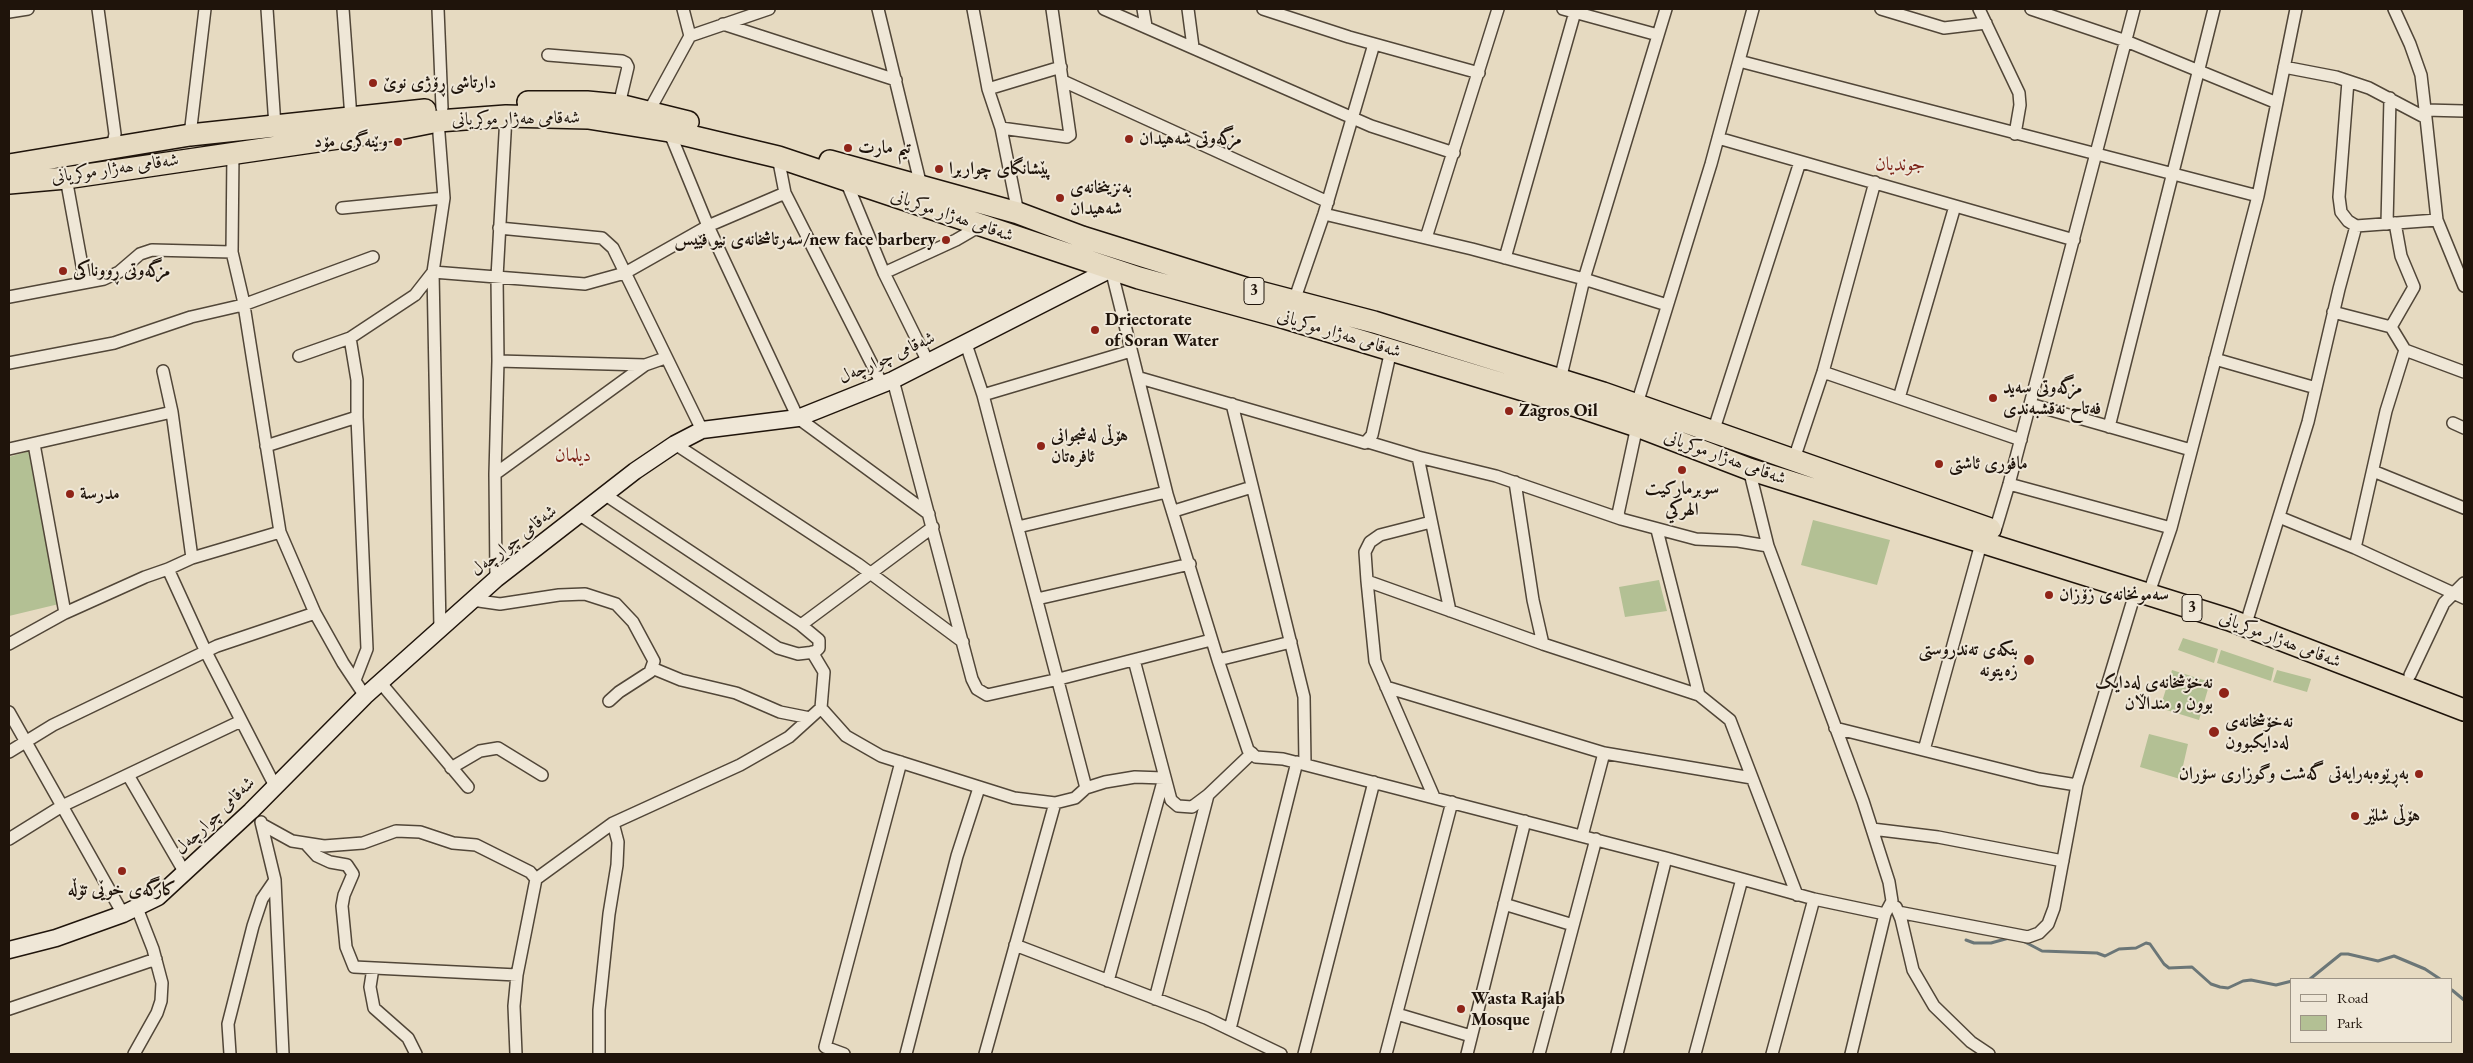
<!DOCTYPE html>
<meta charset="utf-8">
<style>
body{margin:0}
#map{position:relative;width:2473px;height:1063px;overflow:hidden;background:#e6dac1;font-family:"EB Garamond",serif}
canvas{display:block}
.frame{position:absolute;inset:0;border:10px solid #1f140b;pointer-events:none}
.legend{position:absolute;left:2290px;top:978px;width:162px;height:65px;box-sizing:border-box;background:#efe7d7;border:1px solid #9c9385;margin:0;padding:6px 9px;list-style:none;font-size:15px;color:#1f140b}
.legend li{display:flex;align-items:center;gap:10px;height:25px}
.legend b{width:25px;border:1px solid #9c9385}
</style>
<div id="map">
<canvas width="2473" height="1063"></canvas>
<div class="frame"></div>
<ul class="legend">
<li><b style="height:6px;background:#efe7d7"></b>Road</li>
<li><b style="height:14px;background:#b3c094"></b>Park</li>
</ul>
</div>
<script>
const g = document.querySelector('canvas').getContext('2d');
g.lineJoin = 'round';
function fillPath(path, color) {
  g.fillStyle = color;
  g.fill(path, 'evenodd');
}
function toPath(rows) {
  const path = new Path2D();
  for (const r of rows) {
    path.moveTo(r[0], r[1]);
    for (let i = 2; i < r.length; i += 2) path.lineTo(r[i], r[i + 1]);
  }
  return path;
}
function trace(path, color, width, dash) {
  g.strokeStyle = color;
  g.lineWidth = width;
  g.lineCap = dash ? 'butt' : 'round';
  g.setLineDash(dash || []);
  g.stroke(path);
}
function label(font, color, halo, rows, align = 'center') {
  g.font = font + ' "EB Garamond",Amiri,serif';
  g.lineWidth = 4;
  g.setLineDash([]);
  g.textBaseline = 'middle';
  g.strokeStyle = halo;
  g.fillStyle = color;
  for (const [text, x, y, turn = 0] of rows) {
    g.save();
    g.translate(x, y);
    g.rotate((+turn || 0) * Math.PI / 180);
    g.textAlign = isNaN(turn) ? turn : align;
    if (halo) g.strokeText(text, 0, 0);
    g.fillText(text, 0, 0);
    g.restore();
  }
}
const green = toPath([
 [29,451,63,603,9,616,9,457],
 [1813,520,1890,540,1877,585,1801,565],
 [1659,580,1667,611,1625,617,1619,587],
 [2183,638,2218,649,2214,663,2178,650],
 [2221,650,2274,668,2271,681,2217,663],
 [2172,670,2210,682,2199,720,2160,708],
 [2277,670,2311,679,2307,692,2273,682],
 [2149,734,2188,744,2180,779,2140,767]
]);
const stream = toPath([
 [1966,940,1974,943,1991,943,2009,938],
 [2023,941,2042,951,2097,953,2105,956,2119,949,2136,948,2146,943,2150,944,2164,964,2169,968,2192,967,2211,984,2220,987,2228,988,2243,981,2251,980,2276,985,2292,981],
 [2310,979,2341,954,2348,954,2378,961,2394,956,2425,969,2440,979],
 [2452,990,2464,1000]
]);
const street = toPath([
 [98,9,115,134,112,148],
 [267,9,275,126],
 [343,9,351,118],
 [438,9,442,108],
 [683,9,690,36],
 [878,9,921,186],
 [973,9,988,89,1001,128,1018,213],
 [1104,9,1371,126,1454,153],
 [1143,9,1146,26],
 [1188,9,1193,47],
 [1263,9,1349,37,1479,73],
 [1563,9,1658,35],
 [1881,9,1944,28,1986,23],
 [1979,9,2019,93,2020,105,2015,134],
 [2031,9,2126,41,2277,103],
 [2394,9,2410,44,2421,75,2426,118],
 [9,12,28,9],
 [723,24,896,80],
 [548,55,622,61,626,63,628,67,619,105],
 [1739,61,2258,196],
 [2284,67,2336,77,2369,88,2426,118,2437,220,2464,286],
 [1063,81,1328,202],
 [2348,81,2339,197,2341,212,2348,221,2356,226,2437,220],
 [988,89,1061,67],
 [2425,110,2464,111],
 [649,111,690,36,769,9],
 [438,121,444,198,433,272,440,629],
 [1001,128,1067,137,1070,135,1052,9],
 [669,131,708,226,798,418,929,514],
 [190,135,205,9],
 [1718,138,2074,240],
 [233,152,232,252,243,299,280,532,315,613,343,663,365,696],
 [778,157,785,193,882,384],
 [66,178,85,282],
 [846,181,884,273,928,362],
 [342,208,444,198],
 [1324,214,1472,249,1584,279,1667,305],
 [2387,224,2390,98],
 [499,228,602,238,613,248,702,430],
 [1426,238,1498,9],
 [1505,258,1575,12],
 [1111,269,1167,494],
 [884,273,956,240,980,226],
 [9,297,104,279,119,272,140,254,152,250,232,252],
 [1294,301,1324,214,1374,44],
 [2333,312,2391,327,2405,350,2464,372],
 [2391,327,2414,287,2401,256,2395,223],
 [350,338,357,380,357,417,367,649,355,680],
 [966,344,983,395,1086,788],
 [299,356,350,338,415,295,433,272,585,284,625,273,708,226,785,193],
 [2215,359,2316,388],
 [498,361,645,365,665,358],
 [9,363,114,343,191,317,243,305,373,257],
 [163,371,172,412,192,558],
 [1823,372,2021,440],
 [1140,378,1365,443,1372,435,1391,350],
 [893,380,972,679,977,689,987,695,1059,679,1211,640],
 [1560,380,1584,279,1666,9],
 [983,395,1131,351],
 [1899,398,1955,206],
 [1232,404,1304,697,1305,764],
 [1637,404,1711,164,1753,9],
 [2030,404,2191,450],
 [2453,423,2464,428],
 [1637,426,1618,514,1621,519,1696,539,1738,541,1768,546],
 [2109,427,2214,9],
 [1713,432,1800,162],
 [1368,442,1418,457,1496,476,1621,519],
 [34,444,65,613],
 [675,444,858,564,963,642],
 [266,446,357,417],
 [9,449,172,412],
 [1418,457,1450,611],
 [1794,459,1823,372,1875,182],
 [1749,469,1768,546,1863,801,1889,882,1892,901,1885,914,1851,1054],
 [2373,471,2464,508],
 [495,474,645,365],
 [1515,482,1533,600,1543,644],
 [2009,484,2171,528],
 [1174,511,1252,487],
 [580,515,778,648,798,654,815,652,819,648,819,640,801,625,604,494],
 [2279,517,2355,548,2464,598],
 [1018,527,1162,493,1167,494,1218,660,1248,750,1256,757,1283,759,1666,858,1814,899,1885,914],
 [1657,530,1699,695],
 [1995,531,2009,484,2134,9],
 [2355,548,2386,411,2405,350],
 [168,569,206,652,275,786],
 [496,579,495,474,498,361,497,277,506,116],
 [1367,581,1365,552,1370,542,1380,535,1431,522],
 [2152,584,2171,528,2258,196,2296,9],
 [1037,599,1190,564],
 [472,600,500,604,559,595,585,594,616,604,633,622,654,661,650,672,619,692,609,701],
 [2248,617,2308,422,2339,289,2356,226],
 [801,625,933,527],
 [9,644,65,613,145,577,168,569,192,558,280,532],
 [812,652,824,672,821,708,846,736,881,756,1014,798,1055,803,1075,798,1086,788,1105,782,1135,777,1164,778,1108,981],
 [1134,660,1171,800,1178,806,1192,807,1208,795,1252,753],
 [1218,660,1291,642],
 [652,668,681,680,736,693,780,712,810,718],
 [2410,675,2444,603,2464,583],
 [380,682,468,787],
 [1386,687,1604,753,1752,778],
 [9,712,123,914],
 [1835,728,2039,779,2077,785,2136,590],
 [1924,750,1982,540],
 [9,752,53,725,217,646,315,613],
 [451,768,480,751,498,748,542,775],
 [128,775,185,873],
 [1434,797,1375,661,1367,581,1543,644,1699,695,1730,720,1797,895],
 [261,822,275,880,283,1054],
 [263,825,292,841,324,846,363,843,396,831,420,832,453,843,476,845,530,872,536,879,517,975,514,1006,516,1054],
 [1872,829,1938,837,2063,861],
 [1582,836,1604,753],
 [9,839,62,806,241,721],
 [307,845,317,856,330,862,347,865,353,874,344,895,342,906,346,947,354,967,517,975],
 [536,879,613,823,740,765,789,737,821,708],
 [1504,904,1573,925],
 [1896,907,1901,919,1913,970,1934,1006,1971,1042,1989,1054],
 [1898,912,2028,937,2039,933,2048,924,2054,908,2077,785],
 [1015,945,1206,1018,1281,1054],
 [373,968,370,987,374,1008,408,1038,416,1054],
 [1155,999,1208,795],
 [9,1009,156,959],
 [1397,1014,1471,1036],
 [1230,1029,1297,762],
 [134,1054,157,1013,161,1001,162,983,153,949,137,908],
 [230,1054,228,1024,253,926,262,899,275,880],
 [599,1054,599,1010,609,914,617,865,618,842,613,823],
 [844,1054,825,1047,901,762],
 [906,1054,957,856,979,788],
 [985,1054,1055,803],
 [1304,1054,1374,782],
 [1386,1054,1452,802],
 [1467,1054,1525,821],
 [1539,1054,1596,839],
 [1617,1054,1666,858],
 [1695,1054,1742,879],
 [1772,1054,1814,899]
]);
const secondary = toPath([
 [9,950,56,938,123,914,158,897,251,811,365,696,496,579,635,471,675,444,702,430,798,418,893,380,1111,269]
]);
const highway = toPath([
 [528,102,587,102,619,105,688,122],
 [830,161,1018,213,1082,237,1248,289,1374,322,1603,393,1990,529],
 [9,165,190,135,425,110],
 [9,183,66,178,393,130,438,121,506,116,588,118,669,131,778,157,1139,278,1285,318,1586,409,1637,426,1749,469,2230,620,2464,710]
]);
const markers = [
 [373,83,5,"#8f2418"],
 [1129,139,5,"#8f2418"],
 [398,142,5,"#8f2418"],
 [848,148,5,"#8f2418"],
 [939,169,5,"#8f2418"],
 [1060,198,5,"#8f2418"],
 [946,240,5,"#8f2418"],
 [63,271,5,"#8f2418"],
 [1095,330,5,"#8f2418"],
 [1993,398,5,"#8f2418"],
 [1509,411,5,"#8f2418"],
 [1041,446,5,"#8f2418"],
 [1939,464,5,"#8f2418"],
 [1682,470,5,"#8f2418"],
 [70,494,5,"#8f2418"],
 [2049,595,5,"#8f2418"],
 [2029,660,6,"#8f2418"],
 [2224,693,6,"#8f2418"],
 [2214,732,6,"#8f2418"],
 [2419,774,5,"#8f2418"],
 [2355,816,5,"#8f2418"],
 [122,871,5,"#8f2418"],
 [1461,1009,5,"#8f2418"]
];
const shields = [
 [1254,291,20],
 [2192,608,20]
];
const shieldNames = [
 ["3",1254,291],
 ["3",2192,608]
];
const poiNames = [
 ["دارتاشی ڕۆژی نوێ",383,83],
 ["مزگەوتی شەهیدان",1139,139],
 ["وێنەگری مۆد",388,142,"right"],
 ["تيم مارت",858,148],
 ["پێشانگای چواربرا",949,169],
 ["بەنزینخانەی",1070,188],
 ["شەهیدان",1070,209],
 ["سەرتاشخانەی نیو فێیس/new face barbery",936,240,"right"],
 ["مزگەوتی ڕووناکی",73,271],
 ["Driectorate",1105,320],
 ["of Soran Water",1105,341],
 ["مزگەوتی سەید",2003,388],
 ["فەتاح نەقشبەندی",2003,409],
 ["Zagros Oil",1519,411],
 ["هۆڵی لەشجوانی",1051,436],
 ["ئافرەتان",1051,457],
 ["مافوری ئاشتی",1949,464],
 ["سوبرماركيت",1682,489,"center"],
 ["الهركي",1682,510,"center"],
 ["مدرسة",80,494],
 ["سەمونخانەی زۆزان",2059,595],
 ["بنکەی تەندروستی",2018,650,"right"],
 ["زەیتونە",2018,671,"right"],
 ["نەخۆشخانەی لەدایک",2213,683,"right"],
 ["بوون و منداڵان",2213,704,"right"],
 ["نەخۆشخانەی",2225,722],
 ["لەدایکبوون",2225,743],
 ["بەڕێوەبەرایەتی گەشت وگوزاری سۆران",2409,774,"right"],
 ["هۆڵی شلێر",2365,816],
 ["کارگەی خوێی تۆڵە",122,890,"center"],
 ["Wasta Rajab",1471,999],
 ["Mosque",1471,1020]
];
const streetNames = [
 ["شەقامی ھەژار موکریانی",516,119,-1],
 ["شەقامی ھەژار موکریانی",115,169,-8],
 ["شەقامی ھەژار موکریانی",952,216,19],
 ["شەقامی ھەژار موکریانی",1339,334,17],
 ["شەقامی چوارچەل",887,358,-24],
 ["شەقامی ھەژار موکریانی",1725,458,20],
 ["شەقامی چوارچەل",514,541,-38],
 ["شەقامی ھەژار موکریانی",2280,640,21],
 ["شەقامی چوارچەل",215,816,-44]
];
const neighbourhoodNames = [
 ["جوندیان",1900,165],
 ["دیلمان",573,456]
];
fillPath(green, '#b3c094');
trace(stream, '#6b7677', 3);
trace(street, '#514638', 14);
trace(secondary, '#1f140b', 19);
trace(highway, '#1f140b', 24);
trace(street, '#efe7d7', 11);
trace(secondary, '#efe7d7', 16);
trace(highway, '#e6dac1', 21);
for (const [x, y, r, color] of markers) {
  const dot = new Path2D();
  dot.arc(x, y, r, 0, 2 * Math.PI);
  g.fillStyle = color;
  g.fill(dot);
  trace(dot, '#efe7d7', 2);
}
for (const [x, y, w] of shields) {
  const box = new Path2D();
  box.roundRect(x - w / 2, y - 13.5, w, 27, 4);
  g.fillStyle = '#efe7d7';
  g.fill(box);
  trace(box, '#1f140b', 1);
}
label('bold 16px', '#1f140b', null, shieldNames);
label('bold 18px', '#1f140b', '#efe7d7', poiNames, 'left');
label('18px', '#1f140b', '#efe7d7', streetNames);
label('19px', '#7a1f14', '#efe7d7', neighbourhoodNames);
</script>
